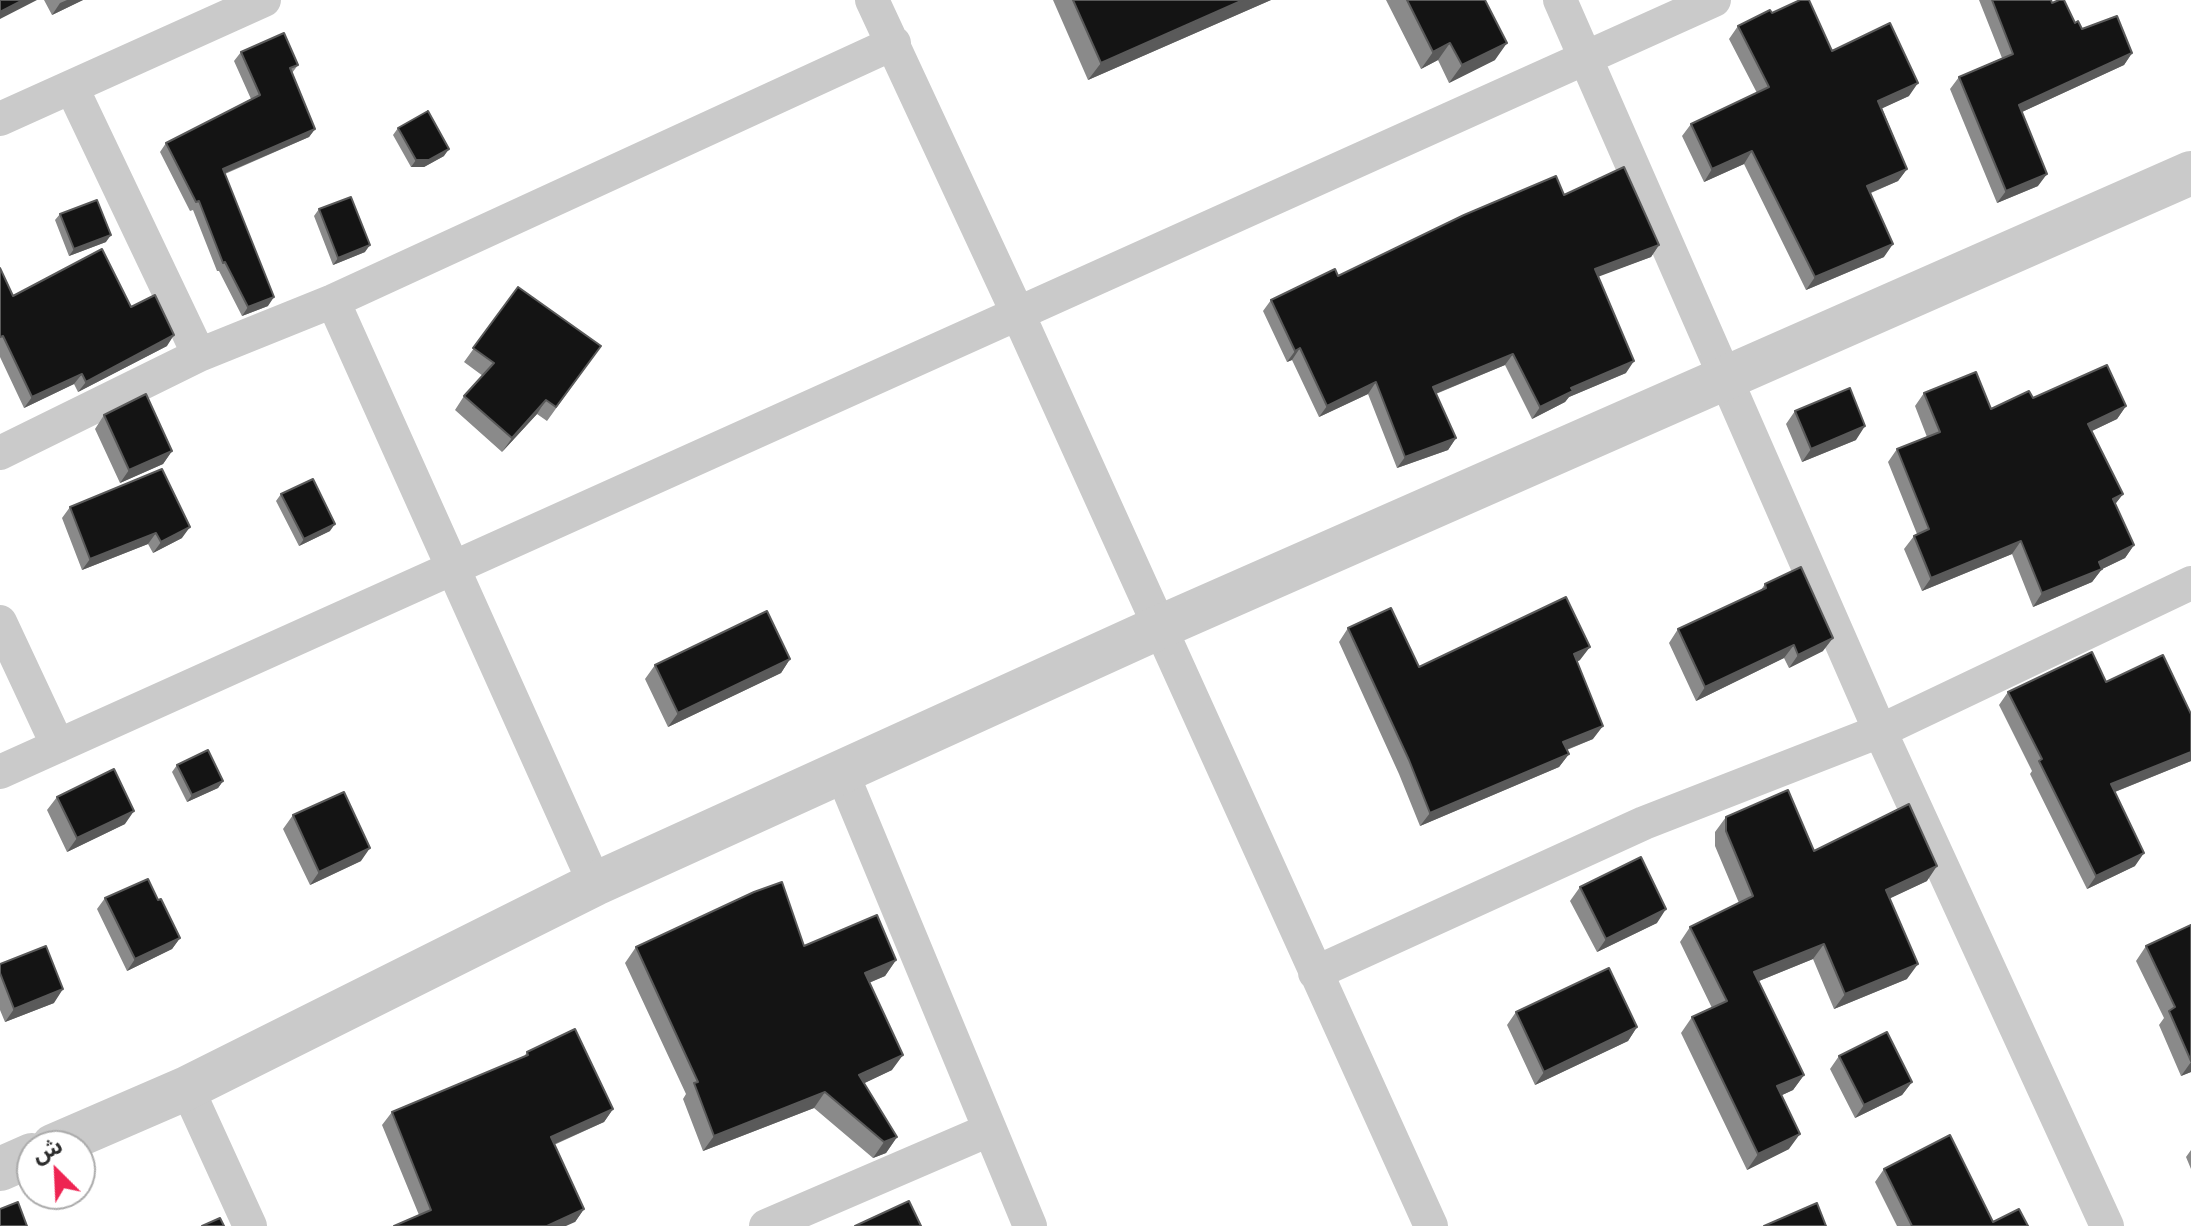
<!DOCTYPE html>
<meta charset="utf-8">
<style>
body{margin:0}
#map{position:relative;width:2191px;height:1226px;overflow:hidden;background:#fff;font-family:"Space Grotesk","Noto Sans Arabic",sans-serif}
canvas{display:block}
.north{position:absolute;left:16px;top:1130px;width:80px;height:80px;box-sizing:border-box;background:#fff;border:2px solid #ababab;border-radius:50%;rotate:336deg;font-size:22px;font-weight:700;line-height:32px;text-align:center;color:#2d2d2d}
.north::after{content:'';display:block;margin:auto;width:28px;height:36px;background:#ee2452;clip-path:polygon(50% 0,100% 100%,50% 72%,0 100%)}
</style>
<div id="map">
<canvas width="2191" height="1226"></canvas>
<div class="north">ش</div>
</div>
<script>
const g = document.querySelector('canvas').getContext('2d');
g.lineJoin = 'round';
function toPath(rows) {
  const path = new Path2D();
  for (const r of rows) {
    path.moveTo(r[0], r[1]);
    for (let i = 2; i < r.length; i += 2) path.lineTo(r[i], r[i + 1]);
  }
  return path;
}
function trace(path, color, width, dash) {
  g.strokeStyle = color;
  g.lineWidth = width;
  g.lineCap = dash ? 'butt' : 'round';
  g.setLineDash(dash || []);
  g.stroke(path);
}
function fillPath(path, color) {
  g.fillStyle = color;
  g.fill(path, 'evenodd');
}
const minor = toPath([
 [872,0,1018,314,1431,1226],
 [1560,0,1880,731,2107,1226],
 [72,88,199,355],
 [0,119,264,0],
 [333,301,595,884],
 [0,453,199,355,333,301,894,43],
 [0,622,58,746],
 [0,772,1714,0],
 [842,773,1030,1226],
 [1315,973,1644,823,1880,731,2191,583],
 [187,1088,250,1226],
 [766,1226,989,1130]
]);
const tertiary = toPath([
 [53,1146,187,1088,595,884,1160,627,2191,173],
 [0,1169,32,1155]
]);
const wall = toPath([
 [44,0,83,0,52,15],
 [1053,0,1271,0,1088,80],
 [1386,0,1485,0,1495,60,1449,83,1438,60,1421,69],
 [1979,0,2051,0,2052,3,2082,29,2132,53,2124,65,2022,112,2038,186,1997,203,1950,89,1959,77,2002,58],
 [1772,13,1909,96,1882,108,1907,169,1898,181,1871,193,1884,257,1806,290,1744,164,1704,182,1682,136,1691,124,1757,93,1729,39,1738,26],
 [241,52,298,65,292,73,315,129,309,137,225,174,268,306,242,316,219,271,217,271,193,210,190,211,160,152,166,143,251,99,234,61],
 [398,128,444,156,424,167,411,167,393,135],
 [1564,195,1659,245,1651,257,1598,276,1626,373,1569,397,1565,402,1532,419,1505,365,1436,394,1456,438,1448,450,1397,468,1368,394,1319,417,1292,360,1287,362,1263,311,1271,300],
 [319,209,365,252,333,265,314,216],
 [60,214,106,242,69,256,55,220],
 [0,268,13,296,131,307,167,346,78,392,74,384,24,408,0,357],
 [518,287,601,346,547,421,537,414,502,452,455,410,464,396,483,376,464,362],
 [1924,393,1991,409,2033,398,2126,406,2117,419,2092,431,2123,494,2115,504,2134,545,2125,558,2102,569,2092,582,2033,607,2012,554,1922,591,1904,549,1914,536,1917,534,1888,462,1897,449,1927,437,1915,406],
 [1795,411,1856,440,1802,462,1786,424],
 [104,415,172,451,163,464,120,483,95,429],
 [281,494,330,531,299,546,276,501],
 [70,507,182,538,153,553,148,544,82,570,62,518],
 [1765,584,1823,651,1789,668,1784,658,1696,701,1669,643,1678,629,1761,590],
 [1348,628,1419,667,1580,660,1577,662,1593,739,1567,750,1569,754,1559,767,1420,826,1399,774,1339,642],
 [790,659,781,673,668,727,645,679,655,665],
 [2106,682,2191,714,2191,761,2115,792,2135,866,2087,889,2030,774,2032,771,1999,705,2008,692],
 [177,765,223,781,218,788,187,802,172,772],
 [57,797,125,824,67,852,47,810],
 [293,815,361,861,310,885,283,829],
 [1726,817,1814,851,1927,881,1890,898,1907,979,1834,1009,1813,959,1759,981,1804,1075,1793,1090,1782,1095,1789,1149,1747,1170,1681,1033,1692,1017,1712,1008,1680,942,1690,927,1739,903,1715,846,1715,832],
 [1580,887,1657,923,1597,952,1570,901],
 [105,898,158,900,180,938,172,949,127,971,97,909],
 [2191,925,2191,1072,2181,1076,2159,1025,2164,1018,2136,961,2146,946],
 [804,946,896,960,885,976,869,983,892,1070,864,1083,897,1137,886,1153,873,1158,814,1108,703,1151,683,1099,686,1094,625,963,636,947],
 [0,964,54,1003,5,1022,0,1010],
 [1516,1012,1637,1027,1628,1041,1535,1085,1507,1025],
 [527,1052,613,1109,604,1122,554,1145,584,1209,575,1222,419,1215,382,1125,392,1112,524,1057],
 [1839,1056,1912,1082,1902,1095,1855,1118,1830,1069],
 [2191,1150,2191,1169,2186,1157],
 [1884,1169,1993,1222,2028,1226,1897,1226,1875,1182]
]);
const shadedWall = toPath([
 [23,0,37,0,0,19,0,12],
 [67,0,83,0,52,15,60,3],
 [1243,0,1271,0,1088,80,1101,63],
 [1450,43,1438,60,1421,69,1433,52],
 [1507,43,1495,60,1449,83,1462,65],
 [2132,53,2124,65,2011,117,2019,105],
 [1918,83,1909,96,1870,114,1878,101],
 [315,129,309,137,216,177,223,169],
 [449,149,444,156,424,167,411,167,416,160],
 [1752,151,1744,164,1704,182,1712,169],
 [1907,169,1898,181,1858,198,1867,186],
 [2047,174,2038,186,1997,203,2006,191],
 [111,235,106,242,69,256,74,249],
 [1893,244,1884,257,1806,290,1815,277],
 [370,245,365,252,333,265,338,258],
 [1659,245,1651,257,1587,281,1595,269],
 [274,297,268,306,242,316,248,307],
 [174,335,167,346,78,392,86,382],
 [1300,348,1292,360,1287,362,1295,351],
 [1513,354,1505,365,1425,398,1433,387],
 [1634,361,1626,373,1569,397,1565,402,1532,419,1540,407,1571,388],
 [82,374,74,384,24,408,32,397],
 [1376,382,1368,394,1319,417,1327,406],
 [546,400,537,414,502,452,512,438],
 [2126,406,2117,419,2079,437,2088,424],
 [1865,426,1856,440,1802,462,1811,449],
 [1456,438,1448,450,1397,468,1405,457],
 [172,451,163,464,120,483,129,470],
 [2123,494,2113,507,2113,499],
 [335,524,330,531,299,546,304,539],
 [190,527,182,538,153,553,161,542],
 [156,533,148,544,82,570,90,559],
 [2021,541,2012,554,1922,591,1931,578],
 [2134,545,2125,558,2098,571,2102,569,2092,582,2033,607,2042,593,2099,562],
 [1833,638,1823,651,1789,668,1798,655],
 [1794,645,1784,658,1696,701,1705,687],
 [1590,647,1580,660,1565,667,1574,654],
 [790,659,781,673,668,727,678,713],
 [1603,726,1593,739,1553,755,1563,742],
 [2191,752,2191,761,2102,797,2111,784],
 [1569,754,1559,767,1420,826,1430,813],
 [223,781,218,788,187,802,192,795],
 [134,811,125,824,67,852,77,838],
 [370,848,361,861,310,885,319,872],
 [2144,853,2135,866,2087,889,2096,876],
 [1937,866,1927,881,1876,905,1886,890],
 [1666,909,1657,923,1597,952,1606,939],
 [180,938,172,949,127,971,135,959],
 [1824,944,1813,959,1744,987,1754,972],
 [896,960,885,976,854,989,865,973],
 [1918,964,1907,979,1834,1009,1845,994],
 [63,989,54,1003,5,1022,14,1009],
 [1637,1027,1628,1041,1535,1085,1544,1072],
 [903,1055,892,1070,848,1091,859,1075],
 [2191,1062,2191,1072,2181,1076],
 [1804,1075,1793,1090,1767,1102,1777,1086],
 [1912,1082,1902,1095,1855,1118,1864,1105],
 [825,1092,814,1108,703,1151,714,1136],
 [613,1109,604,1122,541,1150,551,1137],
 [1800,1134,1789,1149,1747,1170,1758,1154],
 [897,1137,886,1153,873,1158,884,1142],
 [584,1209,575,1222,566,1226,547,1226]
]);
const building = toPath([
 [0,0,23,0,0,12,0,0],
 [1073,0,1243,0,1101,63,1073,0],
 [1407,0,1485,0,1507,43,1462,65,1450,43,1433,52,1407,0],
 [1800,0,1809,0,1832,51,1890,23,1918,83,1878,101,1907,169,1867,186,1893,244,1815,277,1752,151,1712,169,1691,124,1769,87,1738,26,1770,10,1772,13,1800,0],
 [1992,0,2051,0,2052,3,2059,0,2064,0,2075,23,2078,21,2082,29,2117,16,2132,53,2019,105,2047,174,2006,191,1959,77,2013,54,1992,0],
 [284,33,298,65,290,68,315,129,223,169,274,297,248,307,225,262,223,263,199,201,196,202,166,143,260,95,241,52,284,33],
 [428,111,449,149,429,160,416,160,398,128,428,111],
 [1624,167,1659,245,1595,269,1634,361,1571,388,1573,391,1540,407,1513,354,1433,387,1456,438,1405,457,1376,382,1327,406,1300,348,1295,351,1271,300,1335,269,1338,276,1464,215,1556,176,1564,195,1624,167],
 [351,197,370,245,338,258,319,209,351,197],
 [97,200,111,235,74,249,60,214,97,200],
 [102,249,131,307,155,295,174,335,86,382,82,374,32,397,3,336,0,337,0,268,13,296,102,249],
 [518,287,601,346,556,407,546,400,512,438,464,396,494,363,473,348,518,287],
 [2107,365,2126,406,2088,424,2123,494,2113,499,2134,545,2099,562,2102,569,2042,593,2021,541,1931,578,1914,536,1929,529,1897,449,1940,432,1924,393,1976,372,1991,409,2029,391,2033,398,2107,365],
 [1850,388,1865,426,1811,449,1795,411,1850,388],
 [146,394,172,451,129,470,104,415,146,394],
 [162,469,190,527,161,542,156,533,90,559,70,507,162,469],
 [313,479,335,524,304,539,281,494,313,479],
 [1801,567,1833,638,1798,655,1794,645,1705,687,1678,629,1766,588,1765,584,1801,567],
 [1566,597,1590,647,1574,654,1603,726,1563,742,1569,754,1430,813,1409,760,1348,628,1391,608,1419,667,1566,597],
 [767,611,790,659,678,713,655,665,767,611],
 [2092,652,2106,682,2163,655,2191,714,2191,752,2111,784,2144,853,2096,876,2039,761,2042,759,2008,692,2092,652],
 [208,750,223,781,192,795,177,765,208,750],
 [114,769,134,811,77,838,57,797,114,769],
 [1788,790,1814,851,1909,804,1937,866,1886,890,1918,964,1845,994,1824,944,1754,972,1804,1075,1777,1086,1800,1134,1758,1154,1692,1017,1727,1001,1690,927,1753,896,1726,831,1726,817,1788,790],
 [344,792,370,848,319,872,293,815,344,792],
 [1641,857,1666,909,1606,939,1580,887,1641,857],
 [148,879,158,900,161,899,180,938,135,959,105,898,148,879],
 [782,882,804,946,877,915,896,960,865,973,903,1055,859,1075,897,1137,884,1142,825,1092,714,1136,694,1083,698,1082,636,947,754,892,782,882],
 [2191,925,2191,1061,2169,1011,2175,1007,2146,946,2191,925],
 [46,946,63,989,14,1009,0,973,0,964,46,946],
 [1609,968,1637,1027,1544,1072,1516,1012,1609,968],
 [575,1029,613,1109,551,1137,584,1209,547,1226,394,1226,431,1210,392,1112,528,1055,527,1052,575,1029],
 [1887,1032,1912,1082,1864,1105,1839,1056,1887,1032],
 [1950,1135,1993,1222,2019,1209,2028,1226,1912,1226,1884,1169,1950,1135],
 [909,1201,921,1226,855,1226,909,1201],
 [18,1202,27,1226,0,1226,0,1209,18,1202],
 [1817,1203,1826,1226,1764,1226,1817,1203],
 [220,1218,224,1226,202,1226,220,1218]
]);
trace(minor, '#cacaca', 34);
trace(tertiary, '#cacaca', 44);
fillPath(wall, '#8a8a8a');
fillPath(shadedWall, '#5a5a5a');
fillPath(building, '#141414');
trace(building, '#5a5a5a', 2);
</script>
